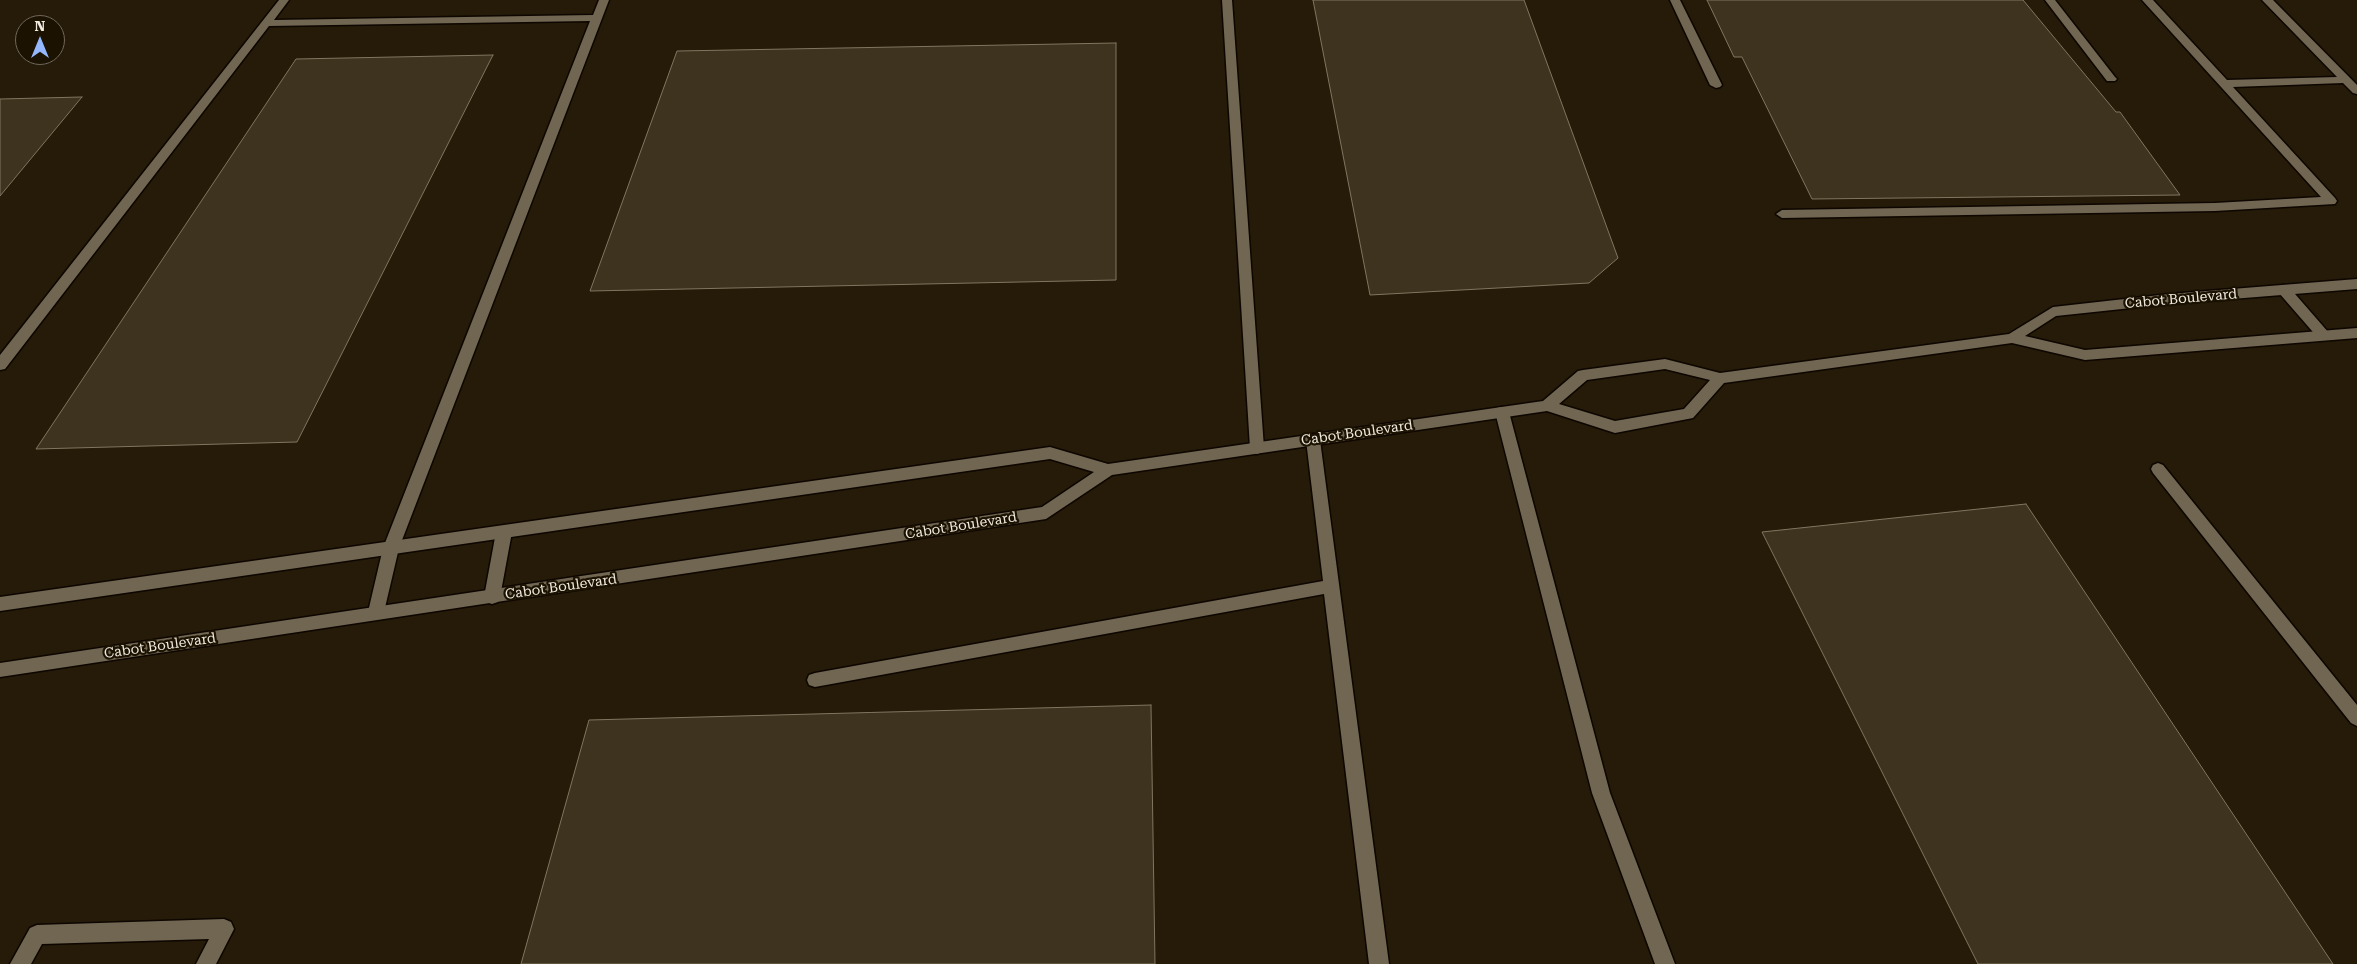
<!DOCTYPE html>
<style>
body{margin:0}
#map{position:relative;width:2357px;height:964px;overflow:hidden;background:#251b08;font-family:"Roboto Serif",serif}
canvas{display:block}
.north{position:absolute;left:15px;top:15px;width:50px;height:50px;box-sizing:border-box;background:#1b1202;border:1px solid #70685a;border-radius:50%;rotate:0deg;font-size:14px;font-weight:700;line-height:20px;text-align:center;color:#f0eade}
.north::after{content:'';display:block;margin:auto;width:18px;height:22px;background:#94b7fd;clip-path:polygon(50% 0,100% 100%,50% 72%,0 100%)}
</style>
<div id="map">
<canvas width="2357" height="964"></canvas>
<div class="north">N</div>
</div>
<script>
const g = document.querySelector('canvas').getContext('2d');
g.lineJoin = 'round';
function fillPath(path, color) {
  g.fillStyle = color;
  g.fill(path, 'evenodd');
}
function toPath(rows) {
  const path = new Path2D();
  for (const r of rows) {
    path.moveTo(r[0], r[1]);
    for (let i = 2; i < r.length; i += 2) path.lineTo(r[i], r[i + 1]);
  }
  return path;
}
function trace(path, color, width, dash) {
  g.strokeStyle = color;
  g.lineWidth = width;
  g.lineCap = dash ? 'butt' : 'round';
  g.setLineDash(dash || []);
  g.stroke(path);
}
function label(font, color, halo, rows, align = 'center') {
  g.font = font + ' "Roboto Serif",serif';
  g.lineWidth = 4.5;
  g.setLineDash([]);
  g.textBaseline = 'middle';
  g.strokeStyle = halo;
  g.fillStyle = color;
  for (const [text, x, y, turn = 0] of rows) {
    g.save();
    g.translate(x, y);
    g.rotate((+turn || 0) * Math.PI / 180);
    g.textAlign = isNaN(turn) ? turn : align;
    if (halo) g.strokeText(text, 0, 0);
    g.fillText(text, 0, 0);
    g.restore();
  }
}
const building = toPath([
 [1313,0,1524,0,1618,258,1589,283,1370,295,1313,0],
 [1707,0,2023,0,2116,112,2120,112,2180,195,1812,199,1742,57,1734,57,1707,0],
 [1116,43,1116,280,590,291,677,51,1116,43],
 [493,55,297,442,36,449,296,59,493,55],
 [82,97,0,196,0,99,82,97],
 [2026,504,2333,964,1978,964,1762,532,2026,504],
 [1151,705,1155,964,521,964,589,720,1151,705]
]);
const lane = toPath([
 [279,0,289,0,274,20,593,15,599,0,609,0,399,548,384,612,382,617,376,619,370,617,368,612,383,548,590,21,269,26,5,369,0,370,0,355,279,0],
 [1222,0,1232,0,1264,448,1262,452,1257,454,1252,452,1250,448,1222,0],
 [1670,0,1680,0,1722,85,1720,87,1716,88,1710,85,1670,0],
 [2045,0,2055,0,2115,77,2117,79,2115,81,2107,81,2045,0],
 [2142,0,2153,0,2227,80,2337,77,2262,0,2273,0,2357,85,2357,94,2353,93,2343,83,2233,87,2335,198,2337,201,2335,204,2215,211,1782,218,1776,214,1782,210,2215,203,2321,197,2142,0],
 [2284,285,2289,287,2329,333,2331,336,2329,339,2319,339,2279,293,2277,290,2284,285],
 [1502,407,1507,408,1509,412,1610,793,1675,964,1655,964,1592,793,1495,412,1497,408,1502,407],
 [1313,434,1318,436,1320,440,1389,964,1369,964,1324,594,815,687,809,685,807,680,809,675,815,673,1323,581,1306,440,1308,436,1313,434],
 [2158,463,2163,465,2357,705,2357,726,2351,723,2153,473,2151,469,2153,465,2158,463],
 [504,526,509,528,512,532,500,597,498,602,492,604,486,602,484,597,496,532,499,528,504,526],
 [224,919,231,922,234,929,216,964,196,964,209,939,42,944,31,964,10,964,30,928,37,925,224,919]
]);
const street = toPath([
 [2357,279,2357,289,2169,304,2056,316,2025,336,2085,350,2357,328,2357,338,2085,360,2012,343,1724,383,1693,418,1615,433,1547,411,1112,475,1046,519,0,677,0,663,1042,507,1094,472,1050,459,0,611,0,597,1050,447,1108,464,1543,401,1578,371,1583,370,1665,359,1720,373,2009,334,2053,307,2169,294,2357,279],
 [1665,369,1710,380,1684,409,1615,421,1559,404,1587,380,1665,369]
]);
const streetNames = [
 ["Cabot Boulevard",2181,299,-5],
 ["Cabot Boulevard",1357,433,-8],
 ["Cabot Boulevard",961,526,-9],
 ["Cabot Boulevard",561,587,-8],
 ["Cabot Boulevard",160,646,-8]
];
fillPath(building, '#3d331f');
trace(building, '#817660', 1);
trace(lane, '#0e0600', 3);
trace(street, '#0e0600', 3);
fillPath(lane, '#716651');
fillPath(street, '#716651');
label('14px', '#f0eade', '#1b1202', streetNames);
</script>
